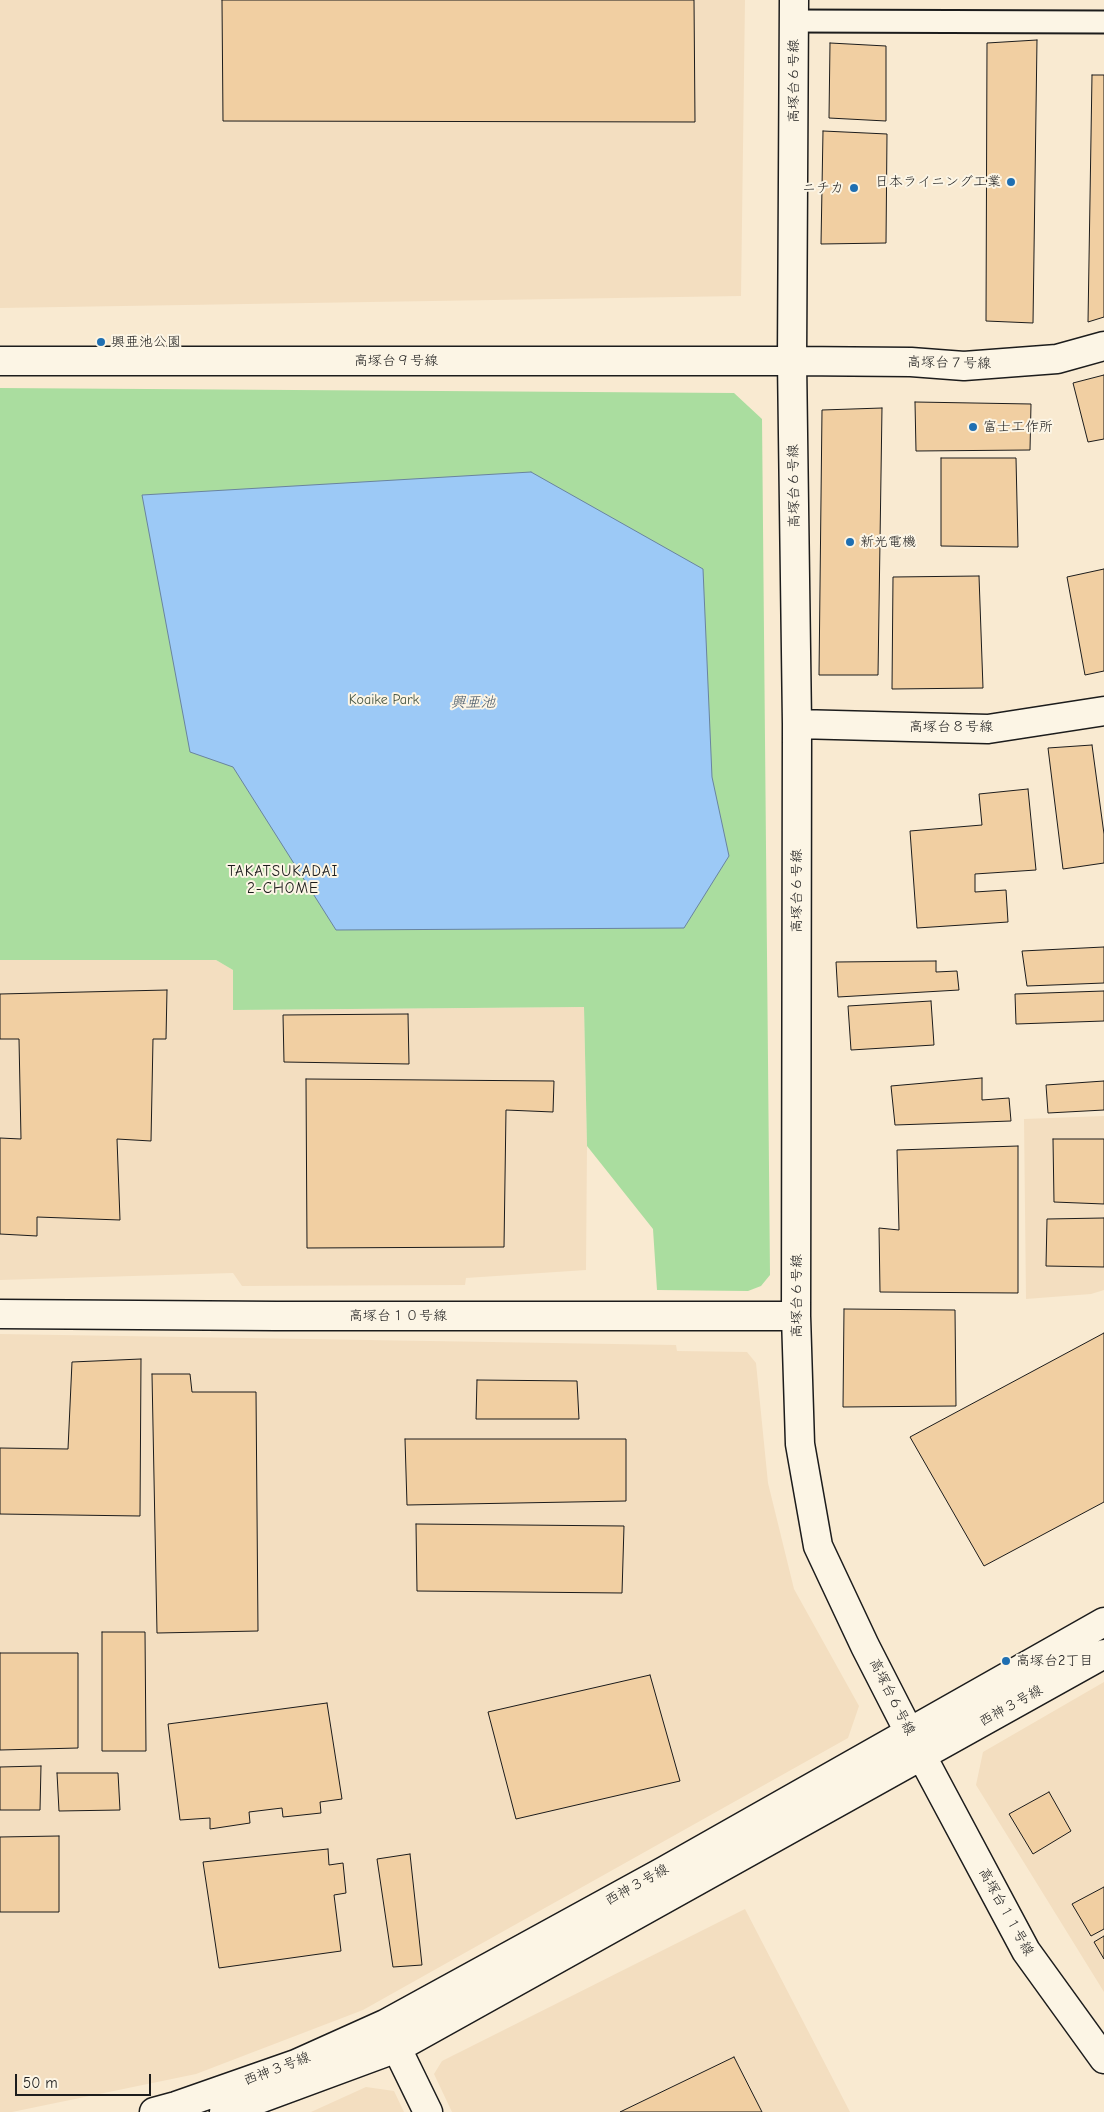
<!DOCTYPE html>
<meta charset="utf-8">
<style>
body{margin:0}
#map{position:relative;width:1104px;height:2112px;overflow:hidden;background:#f9ead1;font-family:"Comic Neue",sans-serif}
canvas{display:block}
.scale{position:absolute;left:15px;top:2074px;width:136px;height:22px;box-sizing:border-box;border:2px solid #1c1c1c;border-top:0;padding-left:6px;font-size:15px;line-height:18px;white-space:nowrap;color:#1c1c1c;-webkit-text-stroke:4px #fcf5e5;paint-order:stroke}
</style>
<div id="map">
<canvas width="1104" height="2112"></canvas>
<div class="scale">50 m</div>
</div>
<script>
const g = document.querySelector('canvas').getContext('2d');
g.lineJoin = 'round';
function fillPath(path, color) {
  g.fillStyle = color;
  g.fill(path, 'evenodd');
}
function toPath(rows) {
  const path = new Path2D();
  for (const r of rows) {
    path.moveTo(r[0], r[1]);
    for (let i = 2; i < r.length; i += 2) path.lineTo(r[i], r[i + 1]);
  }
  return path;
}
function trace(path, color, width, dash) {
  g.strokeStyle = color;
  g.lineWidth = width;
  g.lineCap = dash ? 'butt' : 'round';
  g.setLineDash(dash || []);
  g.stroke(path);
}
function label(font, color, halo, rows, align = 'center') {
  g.font = font + ' "Comic Neue","Klee One",sans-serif';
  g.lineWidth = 4;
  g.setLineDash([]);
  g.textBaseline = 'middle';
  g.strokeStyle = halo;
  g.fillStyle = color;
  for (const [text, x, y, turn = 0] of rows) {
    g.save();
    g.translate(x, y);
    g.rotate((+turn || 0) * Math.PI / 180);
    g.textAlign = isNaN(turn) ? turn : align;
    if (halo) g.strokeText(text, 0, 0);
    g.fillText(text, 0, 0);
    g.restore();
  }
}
const built = toPath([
 [0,0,745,0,741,296,0,308],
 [0,960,216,960,233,970,233,1010,584,1007,587,1146,586,1270,466,1278,465,1285,242,1286,233,1273,0,1280],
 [1104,1116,1104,1290,1091,1294,1026,1299,1024,1119],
 [0,1334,676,1345,677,1351,747,1352,756,1363,768,1483,794,1589,859,1706,848,1738,363,2010,196,2074,12,2112,0,2112],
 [1104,1682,1104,1992,976,1785,983,1752],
 [745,1909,850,2112,452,2112,434,2074,442,2061],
 [366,2087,394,2091,404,2112,311,2112]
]);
const green = toPath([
 [0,388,734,393,762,419,770,1275,761,1286,748,1291,657,1290,653,1229,587,1146,584,1007,233,1010,233,970,216,960,0,960]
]);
const water = toPath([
 [531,472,703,569,712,777,729,856,684,928,336,930,233,767,190,752,142,495,531,472]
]);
const building = toPath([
 [222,0,694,0,695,122,223,121,222,0],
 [1037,40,1033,323,986,321,987,43,1037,40],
 [830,43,886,46,886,121,829,118,830,43],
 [1092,75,1104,75,1104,317,1088,322,1092,75],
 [823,131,887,134,886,243,821,244,823,131],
 [1104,375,1104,439,1088,442,1073,383,1104,375],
 [915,402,1031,404,1030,450,916,451,915,402],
 [882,408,878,675,819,675,822,410,882,408],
 [941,458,1016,458,1018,547,941,546,941,458],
 [1104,569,1104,671,1085,675,1067,577,1104,569],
 [979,576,983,688,892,689,893,577,979,576],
 [1092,745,1104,834,1104,863,1063,869,1048,748,1092,745],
 [1028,789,1036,870,975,874,975,892,1006,890,1008,922,917,928,910,831,982,825,979,794,1028,789],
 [1104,947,1104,983,1027,986,1022,951,1104,947],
 [936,961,936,972,957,971,959,990,838,997,836,962,936,961],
 [167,990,166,1039,153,1039,151,1141,117,1139,120,1220,37,1217,37,1236,0,1234,0,1138,21,1139,19,1039,0,1039,0,994,167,990],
 [1104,991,1104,1021,1016,1024,1015,994,1104,991],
 [931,1001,934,1045,851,1050,848,1006,931,1001],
 [408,1014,409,1064,284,1062,283,1015,408,1014],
 [982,1078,982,1100,1009,1098,1011,1121,895,1125,891,1086,982,1078],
 [306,1079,554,1081,553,1112,506,1110,504,1247,307,1248,306,1079],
 [1104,1081,1104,1110,1048,1113,1046,1085,1104,1081],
 [1053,1139,1104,1139,1104,1204,1054,1202,1053,1139],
 [1018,1146,1018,1293,880,1292,879,1228,899,1230,897,1150,1018,1146],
 [1104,1218,1104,1267,1046,1266,1047,1219,1104,1218],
 [844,1309,955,1310,956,1406,843,1407,844,1309],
 [1104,1333,1104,1502,984,1566,910,1437,1104,1333],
 [141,1359,140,1516,0,1514,0,1448,68,1449,72,1362,141,1359],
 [152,1374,190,1374,192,1392,256,1392,258,1631,157,1633,152,1374],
 [477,1380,577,1381,579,1419,476,1419,477,1380],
 [405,1439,626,1439,626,1501,407,1505,405,1439],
 [416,1524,624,1526,622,1593,417,1591,416,1524],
 [102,1632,145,1632,146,1751,102,1751,102,1632],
 [0,1653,78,1653,78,1748,0,1750,0,1653],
 [650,1675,680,1781,516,1819,488,1712,650,1675],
 [327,1703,342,1799,320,1802,321,1813,283,1817,282,1808,249,1812,250,1823,210,1829,210,1818,180,1820,168,1724,327,1703],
 [41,1766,40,1810,0,1810,0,1767,41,1766],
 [57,1773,118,1773,120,1810,59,1811,57,1773],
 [1049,1792,1071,1831,1033,1854,1009,1814,1049,1792],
 [59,1836,59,1912,0,1912,0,1837,59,1836],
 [328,1849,329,1865,343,1863,346,1893,334,1895,341,1951,219,1968,203,1862,328,1849],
 [410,1854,422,1965,393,1967,377,1859,410,1854],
 [1104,1887,1104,1929,1091,1936,1072,1904,1104,1887],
 [1104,1936,1104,1959,1094,1942,1104,1936],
 [734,2057,762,2112,620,2112,734,2057]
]);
const street = toPath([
 [794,21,1104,22]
]);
const secondary = toPath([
 [794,0,792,361,797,724,796,1316,800,1444,818,1546,865,1646,909,1732,1026,1951,1104,2059],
 [0,361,792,361,911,362,964,366,1057,359,1104,346],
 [797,724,988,729,1104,711],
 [0,1314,276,1316,796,1316],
 [388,2030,428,2112],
 [154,2112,176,2106,296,2064,385,2024,664,1871,1104,1622],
 [224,2112,397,2048,1104,1654]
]);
const markers = [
 [1011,182,5,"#1f6fb2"],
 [854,188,5,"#1f6fb2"],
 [101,342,5,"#1f6fb2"],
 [973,427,5,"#1f6fb2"],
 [850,542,5,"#1f6fb2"],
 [1006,1661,5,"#1f6fb2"]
];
const streetNames = [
 ["高塚台６号線",794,81,-90],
 ["高塚台９号線",396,361],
 ["高塚台７号線",949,363,1],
 ["高塚台６号線",794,486,-91],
 ["高塚台８号線",951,727],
 ["高塚台６号線",797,891,-90],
 ["高塚台６号線",797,1296,-90],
 ["高塚台１０号線",398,1316],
 ["高塚台６号線",892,1697,63],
 ["西神３号線",1011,1706,-29],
 ["西神３号線",637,1885,-29],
 ["高塚台１１号線",1006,1912,61],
 ["西神３号線",277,2069,-21]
];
const poiNames = [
 ["日本ライニング工業",1001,182,"right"],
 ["ニチカ",844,188,"right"],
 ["興亜池公園",111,342],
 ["富士工作所",983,427],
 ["新光電機",860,542],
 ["高塚台2丁目",1016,1661]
];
const parkNames = [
 ["Koaike Park",384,700]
];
const waterNames = [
 ["興亜池",473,703]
];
const neighbourhoodNames = [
 ["TAKATSUKADAI",283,872],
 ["2-CHOME",283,889]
];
fillPath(built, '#f3dec0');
fillPath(green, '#aadd9f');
fillPath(water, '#9cc9f6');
trace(water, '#69849f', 1);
fillPath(building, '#f1cfa2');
trace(building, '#1c1c1c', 1);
trace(street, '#1c1c1c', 25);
trace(secondary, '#1c1c1c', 31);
trace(street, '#fcf5e5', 21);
trace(secondary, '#fcf5e5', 28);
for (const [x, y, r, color] of markers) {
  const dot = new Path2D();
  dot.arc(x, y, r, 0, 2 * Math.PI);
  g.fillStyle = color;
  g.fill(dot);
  trace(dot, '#fcf5e5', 2);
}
label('14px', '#1c1c1c', '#fcf5e5', streetNames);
label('14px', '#1c1c1c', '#fcf5e5', poiNames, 'left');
label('14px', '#475643', '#fcf5e5', parkNames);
label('italic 15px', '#495968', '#fcf5e5', waterNames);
g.letterSpacing = '1px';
label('15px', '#1c1c1c', '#fcf5e5', neighbourhoodNames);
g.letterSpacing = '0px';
</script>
